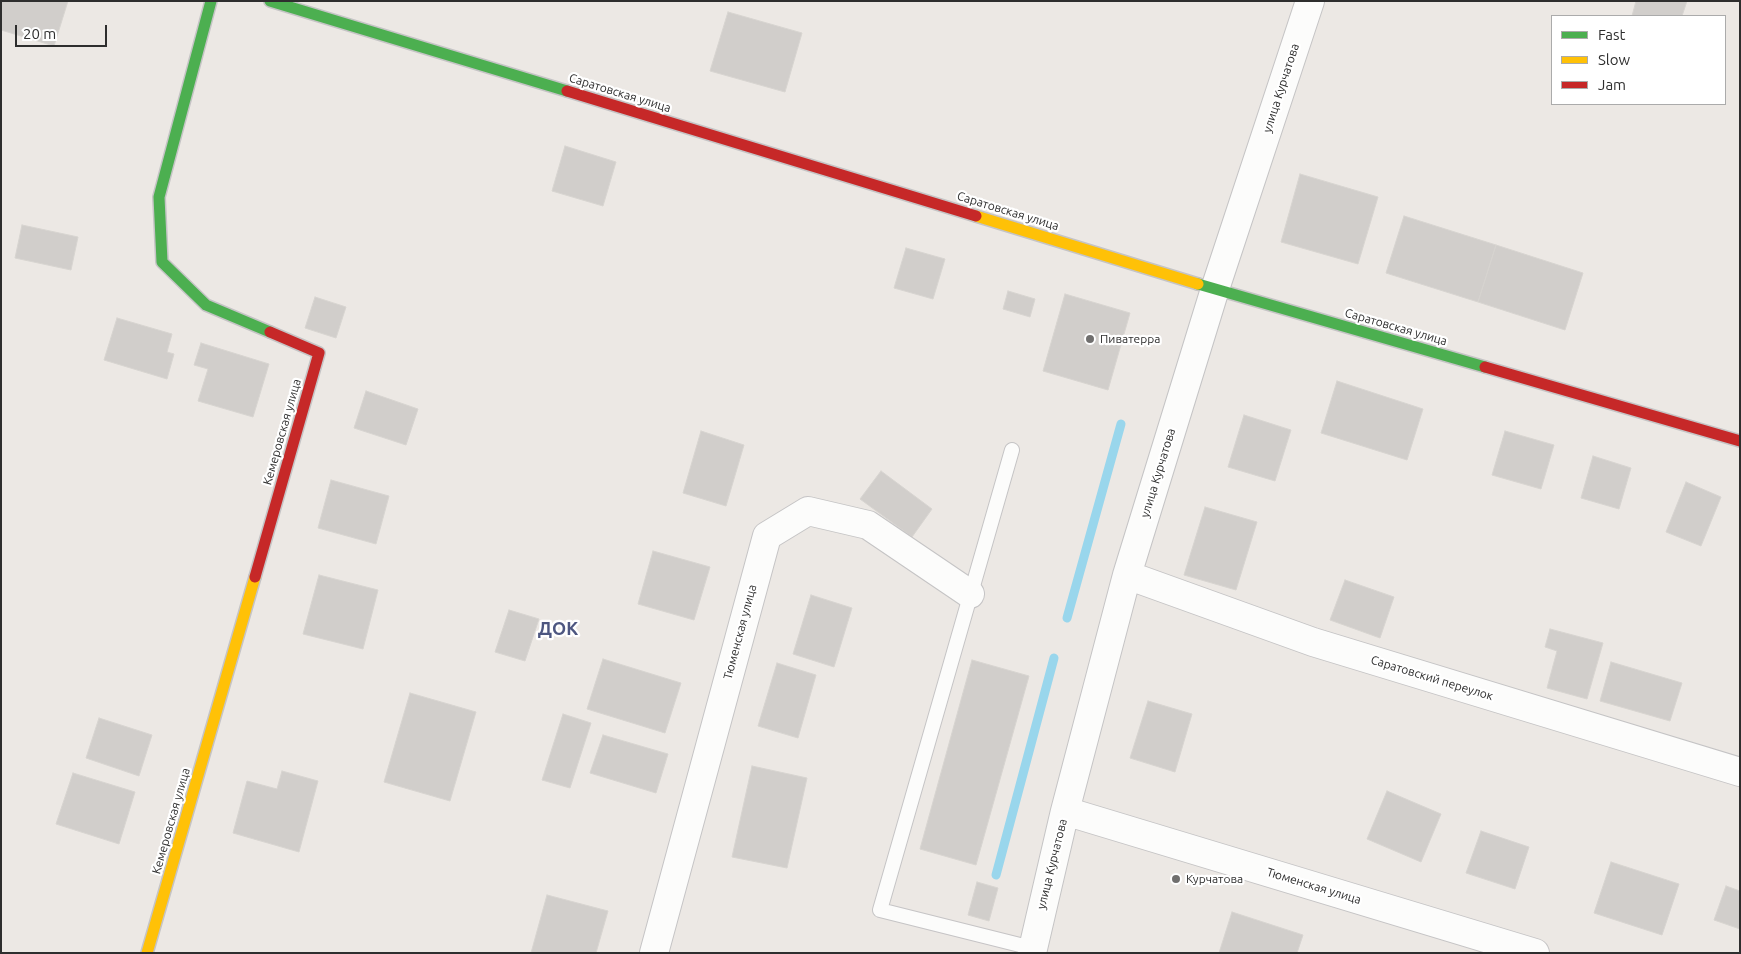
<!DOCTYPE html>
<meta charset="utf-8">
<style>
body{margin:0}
#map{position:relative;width:1741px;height:954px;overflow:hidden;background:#ece8e4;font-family:Ubuntu,sans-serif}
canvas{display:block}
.frame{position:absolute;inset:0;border:2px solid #2e2e2e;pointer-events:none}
.legend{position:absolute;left:1551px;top:15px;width:175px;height:90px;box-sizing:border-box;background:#fff;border:1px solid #ababab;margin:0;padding:6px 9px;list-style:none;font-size:15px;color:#2e2e2e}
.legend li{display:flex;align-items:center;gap:10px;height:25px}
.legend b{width:25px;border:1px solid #ababab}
.scale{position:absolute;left:15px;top:25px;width:92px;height:22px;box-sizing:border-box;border:2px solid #2e2e2e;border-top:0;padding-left:6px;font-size:15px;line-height:18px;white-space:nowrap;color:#2e2e2e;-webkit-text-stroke:4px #fff;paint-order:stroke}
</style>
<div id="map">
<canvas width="1741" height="954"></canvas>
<div class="frame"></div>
<ul class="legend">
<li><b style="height:6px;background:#4caf50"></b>Fast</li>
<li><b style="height:6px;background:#ffc107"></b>Slow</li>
<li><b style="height:6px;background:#c62828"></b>Jam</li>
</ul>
<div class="scale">20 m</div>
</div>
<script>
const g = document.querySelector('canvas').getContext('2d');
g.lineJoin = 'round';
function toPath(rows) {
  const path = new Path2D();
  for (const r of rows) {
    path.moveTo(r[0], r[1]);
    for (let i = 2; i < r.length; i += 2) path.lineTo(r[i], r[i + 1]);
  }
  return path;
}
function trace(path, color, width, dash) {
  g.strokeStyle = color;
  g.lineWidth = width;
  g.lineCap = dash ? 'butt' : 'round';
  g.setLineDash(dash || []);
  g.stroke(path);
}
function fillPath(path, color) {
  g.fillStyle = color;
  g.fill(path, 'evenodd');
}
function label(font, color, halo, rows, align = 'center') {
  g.font = font + ' Ubuntu,sans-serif';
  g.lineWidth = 4.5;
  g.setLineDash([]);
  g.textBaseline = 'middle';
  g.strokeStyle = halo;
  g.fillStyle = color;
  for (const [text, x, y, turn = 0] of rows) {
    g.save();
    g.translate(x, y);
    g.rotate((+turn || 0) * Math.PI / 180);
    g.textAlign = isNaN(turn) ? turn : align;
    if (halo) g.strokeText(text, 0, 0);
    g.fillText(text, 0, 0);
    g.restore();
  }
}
const stream = toPath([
 [1067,618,1121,424],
 [996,875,1054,658]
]);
const building = toPath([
 [1,1,68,1,54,46,1,30,1,1],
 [1636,1,1687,1,1682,16,1632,16,1636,1],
 [728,12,802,33,785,92,710,71,728,12],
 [565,146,616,162,603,206,552,191,565,146],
 [1300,174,1378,197,1358,264,1281,242,1300,174],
 [1404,216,1496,245,1478,302,1386,273,1404,216],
 [22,225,78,237,71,270,15,258,22,225],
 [1496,245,1583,273,1565,330,1478,302,1496,245],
 [906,248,945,259,933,299,894,288,906,248],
 [1008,291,1035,299,1030,317,1003,309,1008,291],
 [1065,294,1130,313,1108,390,1043,371,1065,294],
 [315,297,346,307,336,338,305,328,315,297],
 [117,318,172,334,167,352,174,354,167,379,104,360,117,318],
 [201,343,269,364,253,417,198,401,208,369,194,365,201,343],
 [1337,381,1423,409,1407,460,1321,433,1337,381],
 [366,391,418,409,406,445,354,428,366,391],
 [1244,415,1291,430,1275,481,1228,467,1244,415],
 [701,431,744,445,726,506,683,493,701,431],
 [1505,431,1554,445,1541,489,1492,475,1505,431],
 [1593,456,1631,468,1619,509,1581,498,1593,456],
 [881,471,932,509,912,537,860,499,881,471],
 [331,480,389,496,376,544,318,528,331,480],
 [1686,482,1721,497,1701,546,1666,532,1686,482],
 [1205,507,1257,522,1236,590,1184,575,1205,507],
 [653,551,710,567,694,620,638,604,653,551],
 [319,575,378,590,363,649,303,634,319,575],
 [1345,580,1394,597,1380,638,1330,620,1345,580],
 [811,595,852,608,834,667,793,654,811,595],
 [509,610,539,619,525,661,495,652,509,610],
 [1550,629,1603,643,1587,699,1547,688,1557,651,1545,647,1550,629],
 [603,659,681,683,665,733,587,709,603,659],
 [972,660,1029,676,976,865,920,849,972,660],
 [1611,662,1682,683,1670,721,1600,701,1611,662],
 [777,663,816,675,798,738,758,726,777,663],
 [410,693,476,712,450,801,384,782,410,693],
 [1148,701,1192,714,1175,772,1130,758,1148,701],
 [563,714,591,723,570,788,542,780,563,714],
 [99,718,152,735,139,776,86,758,99,718],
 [603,735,668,754,656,793,590,773,603,735],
 [752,766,807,778,787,868,732,857,752,766],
 [282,771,318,781,299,852,233,833,247,781,277,789,282,771],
 [73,773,135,792,119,844,56,824,73,773],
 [1387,791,1441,814,1421,862,1367,839,1387,791],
 [1481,831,1529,847,1515,889,1466,873,1481,831],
 [1611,862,1679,884,1662,935,1594,913,1611,862],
 [977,882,998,888,989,921,968,915,977,882],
 [1726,886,1740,891,1740,929,1714,920,1726,886],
 [547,895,608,911,596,953,531,953,547,895],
 [1232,912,1303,935,1297,953,1219,953,1232,912]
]);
const lane = toPath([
 [1012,450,880,910,1032,948]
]);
const street = toPath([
 [1127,575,1313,642,1740,772],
 [1065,811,1535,953],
 [654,953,767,536,808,511,868,525,970,594],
 [1032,953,1065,811,1127,575,1215,289,1310,1]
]);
const fast = toPath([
 [211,1,159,197,162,262,206,305,270,332],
 [270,1,567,91],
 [1198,284,1485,367]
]);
const slow = toPath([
 [976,216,1198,284],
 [147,953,255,577]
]);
const jam = toPath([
 [567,91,976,216],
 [1485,367,1740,441],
 [255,577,319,353,270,332]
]);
const markers = [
 [1090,339,5,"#706f6e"],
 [1176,879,5,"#706f6e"]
];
const streetNames = [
 ["улица Курчатова",1281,88,-72],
 ["Саратовская улица",620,93,17],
 ["Саратовская улица",1008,211,17],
 ["Саратовская улица",1396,327,16],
 ["Кемеровская улица",282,432,-74],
 ["улица Курчатова",1158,473,-73],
 ["Тюменская улица",740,632,-75],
 ["Саратовский переулок",1432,678,17],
 ["Кемеровская улица",171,821,-74],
 ["улица Курчатова",1052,864,-76],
 ["Тюменская улица",1314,886,17]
];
const poiNames = [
 ["Пиватерра",1100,339],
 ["Курчатова",1186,879]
];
const districtNames = [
 ["ДОК",558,629]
];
trace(stream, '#99d6ec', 9);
fillPath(building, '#d1cecb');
trace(building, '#d7d4d0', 1);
trace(lane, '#c5c4c5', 16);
trace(street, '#c5c4c5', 30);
trace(fast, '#c5c4c5', 14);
trace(slow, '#c5c4c5', 14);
trace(jam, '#c5c4c5', 14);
trace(lane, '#fcfcfb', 14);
trace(street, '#fcfcfb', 28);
trace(fast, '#4caf50', 11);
trace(slow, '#ffc107', 11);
trace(jam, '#c62828', 11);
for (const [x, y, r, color] of markers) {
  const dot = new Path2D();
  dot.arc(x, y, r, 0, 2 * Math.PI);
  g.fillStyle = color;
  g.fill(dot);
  trace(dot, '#fff', 2);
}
label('12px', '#2e2e2e', '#fff', streetNames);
label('12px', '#2e2e2e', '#fff', poiNames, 'left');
label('bold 18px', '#4d5680', '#fff', districtNames);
</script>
